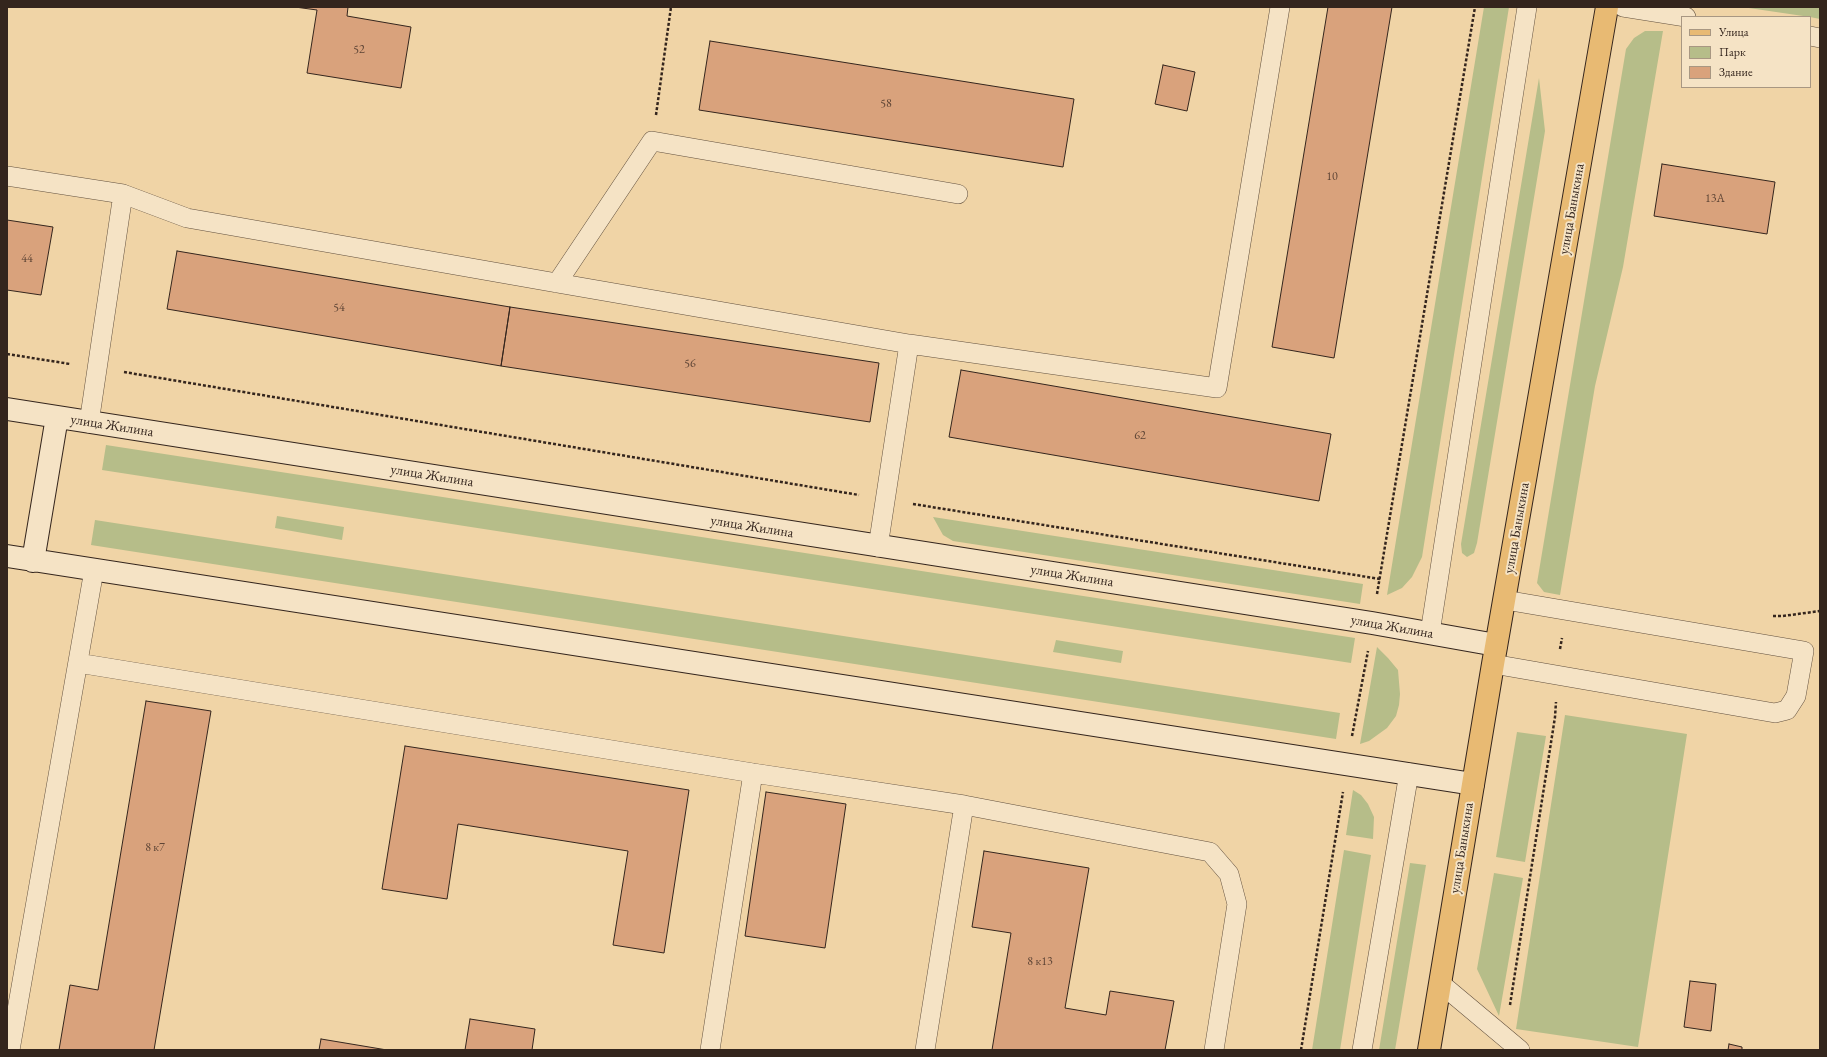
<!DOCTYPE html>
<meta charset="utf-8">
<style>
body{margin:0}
#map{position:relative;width:1827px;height:1057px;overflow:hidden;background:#f0d4a6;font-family:"EB Garamond",serif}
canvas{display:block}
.frame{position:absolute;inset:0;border:8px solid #34251d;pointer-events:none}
.legend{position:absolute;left:1681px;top:16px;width:130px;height:72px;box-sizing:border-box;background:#f5e3c5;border:1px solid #a89782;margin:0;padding:5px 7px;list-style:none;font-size:12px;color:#34251d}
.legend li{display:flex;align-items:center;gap:8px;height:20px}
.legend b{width:20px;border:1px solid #a89782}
</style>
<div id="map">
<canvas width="1827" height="1057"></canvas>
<div class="frame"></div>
<ul class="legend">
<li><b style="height:5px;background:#e8ba73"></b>Улица</li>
<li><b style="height:11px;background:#b6bd89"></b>Парк</li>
<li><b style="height:11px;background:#d9a27c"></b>Здание</li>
</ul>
</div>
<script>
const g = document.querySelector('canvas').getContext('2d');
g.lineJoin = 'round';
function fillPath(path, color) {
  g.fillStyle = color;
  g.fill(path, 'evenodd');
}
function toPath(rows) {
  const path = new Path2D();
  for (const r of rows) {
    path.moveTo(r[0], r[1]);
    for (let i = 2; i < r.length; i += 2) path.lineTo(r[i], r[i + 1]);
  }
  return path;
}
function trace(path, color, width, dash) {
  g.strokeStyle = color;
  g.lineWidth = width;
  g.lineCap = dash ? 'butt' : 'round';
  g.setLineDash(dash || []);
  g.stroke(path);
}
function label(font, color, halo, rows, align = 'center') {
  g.font = font + ' "EB Garamond",serif';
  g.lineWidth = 4;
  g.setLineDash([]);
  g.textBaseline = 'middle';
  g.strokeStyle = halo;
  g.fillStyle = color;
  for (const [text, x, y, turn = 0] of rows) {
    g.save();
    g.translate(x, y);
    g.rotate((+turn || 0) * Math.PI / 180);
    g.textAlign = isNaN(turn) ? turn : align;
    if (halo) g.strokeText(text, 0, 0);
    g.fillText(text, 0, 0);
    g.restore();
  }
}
const green = toPath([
 [1484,7,1509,7,1422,557,1412,577,1402,588,1387,595],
 [1742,7,1820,7,1820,19,1810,17],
 [1645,31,1663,31,1623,267,1595,386,1560,595,1544,592,1537,583,1626,49,1634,38],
 [1539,78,1545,131,1477,543,1474,553,1467,557,1462,553,1461,544],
 [106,445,1355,638,1351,663,102,470],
 [277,516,344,527,342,540,275,528],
 [933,517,1363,584,1360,604,953,541,943,535],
 [95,520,1340,713,1336,739,91,545],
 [1056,640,1123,651,1121,663,1053,652],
 [1377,647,1388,658,1398,670,1400,694,1399,705,1396,716,1387,728,1369,741,1360,744],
 [1565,715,1687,734,1638,1047,1516,1029],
 [1517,732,1546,736,1525,862,1496,857],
 [1353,790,1361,795,1368,804,1374,817,1373,839,1346,835],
 [1344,850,1371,855,1340,1050,1312,1050],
 [1410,863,1426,865,1395,1050,1379,1050],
 [1494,873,1523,878,1499,1016,1477,969]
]);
const building = toPath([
 [295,7,348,7,347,16,411,27,401,88,307,73,317,10,295,7],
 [1328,7,1392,7,1334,358,1272,347,1328,7],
 [710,41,1074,99,1063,167,699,110,710,41],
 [1163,65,1195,72,1187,111,1155,104,1163,65],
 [1662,164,1775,182,1767,234,1654,216,1662,164],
 [7,220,53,227,41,295,7,290,7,220],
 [177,251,510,307,501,366,167,309,177,251],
 [510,307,879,363,870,422,501,366,510,307],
 [961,370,1331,434,1319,501,949,437,961,370],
 [146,701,211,711,154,1050,59,1050,70,985,98,990,146,701],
 [405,746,689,790,664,953,613,945,628,851,458,824,447,899,382,889,405,746],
 [766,792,846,804,825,948,745,936,766,792],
 [984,851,1089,868,1065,1008,1106,1015,1110,991,1174,1001,1165,1050,992,1050,1011,933,972,927,984,851],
 [1690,981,1716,984,1711,1031,1684,1027,1690,981],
 [470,1019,535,1029,532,1050,465,1050,470,1019],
 [321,1039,387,1050,319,1050,321,1039],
 [1729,1044,1742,1047,1742,1050,1728,1050,1729,1044]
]);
const path = toPath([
 [656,115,671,7],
 [7,354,70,364],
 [124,372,859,495],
 [913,504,1380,579],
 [1377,594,1475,7],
 [1773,616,1783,616,1820,611],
 [1560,649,1562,638],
 [1352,736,1368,651],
 [1510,1005,1555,717,1556,702],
 [1301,1050,1343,792]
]);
const lane = toPath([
 [1623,7,1686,17],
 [1810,36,1820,38],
 [7,176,123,194,187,218,557,283,909,344,1217,388,1280,7],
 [557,283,652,141,958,194],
 [89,423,123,194],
 [878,547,909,344],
 [1430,633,1527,7],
 [78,663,753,773,964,805,1210,852,1229,874,1237,904,1214,1050],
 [1493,664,1775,713,1787,710,1796,696,1804,651,1505,600],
 [1440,983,1520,1050],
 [10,1050,94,570],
 [710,1050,753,773],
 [925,1050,964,805],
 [1362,1050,1409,773]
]);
const secondary = toPath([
 [7,409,1372,623,1496,645],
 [7,556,1473,784],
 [33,561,57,417]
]);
const primary = toPath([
 [1429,1050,1493,664,1607,7]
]);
const numberNames = [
 ["52",359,50],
 ["58",886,104],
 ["10",1332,177],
 ["13А",1715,199],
 ["44",27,259],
 ["54",339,308],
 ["56",690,364],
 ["62",1140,436],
 ["8 к7",155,848],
 ["8 к13",1040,962]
];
const streetNames = [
 ["улица Баныкина",1572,209,-80],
 ["улица Жилина",112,426,9],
 ["улица Жилина",432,476,9],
 ["улица Жилина",752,527,9],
 ["улица Баныкина",1517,528,-80],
 ["улица Жилина",1072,576,9],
 ["улица Жилина",1392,627,10],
 ["улица Баныкина",1462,848,-81]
];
fillPath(green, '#b6bd89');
fillPath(building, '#d9a27c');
trace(building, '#34251d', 1);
trace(lane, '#63513f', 20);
trace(secondary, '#34251d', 24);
trace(primary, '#34251d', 24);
trace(path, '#34251d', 2.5, [3, 2]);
trace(lane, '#f5e3c5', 19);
trace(secondary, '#f5e3c5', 22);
trace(primary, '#e8ba73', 22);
label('12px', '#5d4435', null, numberNames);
label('14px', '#34251d', '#f5e3c5', streetNames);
</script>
